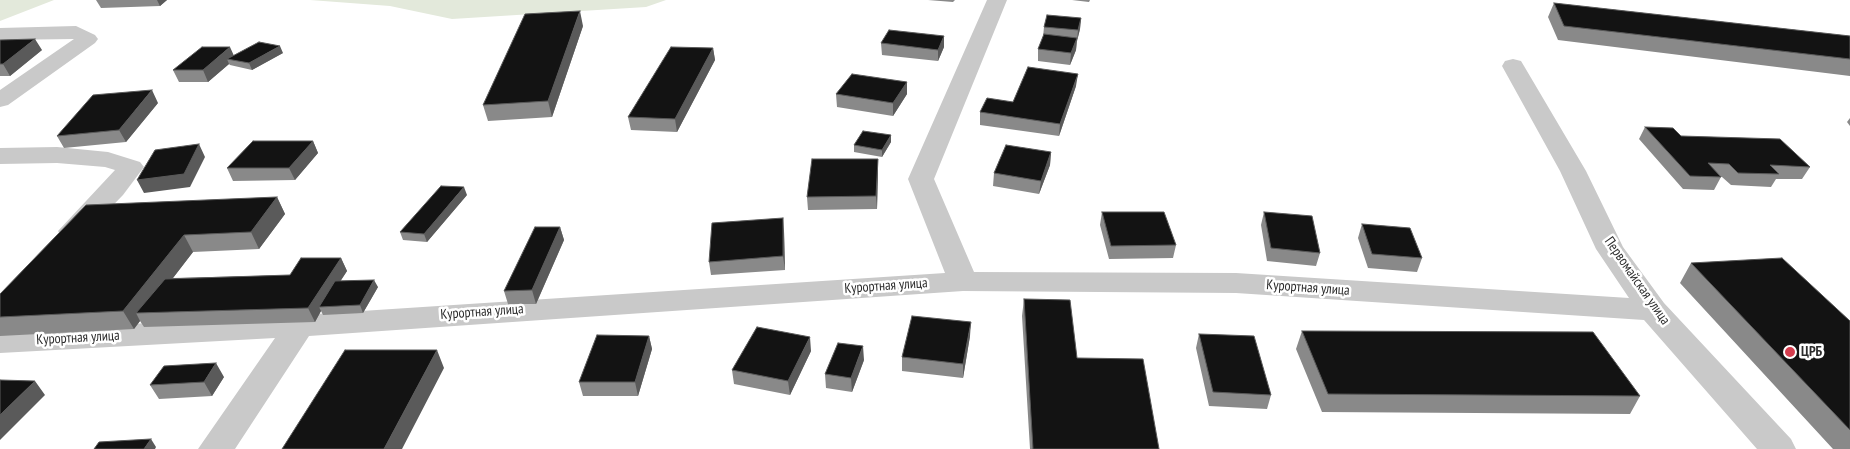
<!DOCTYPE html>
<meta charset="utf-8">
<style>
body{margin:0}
canvas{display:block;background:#fff}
</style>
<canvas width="1850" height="449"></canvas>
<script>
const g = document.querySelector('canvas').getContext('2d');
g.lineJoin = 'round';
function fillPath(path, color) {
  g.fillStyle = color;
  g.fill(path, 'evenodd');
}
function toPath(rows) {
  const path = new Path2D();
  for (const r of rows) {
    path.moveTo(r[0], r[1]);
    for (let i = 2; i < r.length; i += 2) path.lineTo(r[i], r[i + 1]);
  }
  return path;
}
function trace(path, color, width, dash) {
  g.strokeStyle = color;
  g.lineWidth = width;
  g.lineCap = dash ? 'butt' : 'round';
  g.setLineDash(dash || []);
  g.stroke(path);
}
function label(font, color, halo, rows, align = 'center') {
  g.font = font + ' "PT Sans Narrow",sans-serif';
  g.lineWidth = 5;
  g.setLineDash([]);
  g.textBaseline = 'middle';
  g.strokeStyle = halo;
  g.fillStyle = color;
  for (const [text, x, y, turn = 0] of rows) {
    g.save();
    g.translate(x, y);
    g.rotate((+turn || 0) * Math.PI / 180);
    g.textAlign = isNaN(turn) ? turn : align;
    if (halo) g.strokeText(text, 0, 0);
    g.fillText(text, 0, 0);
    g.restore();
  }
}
const green = toPath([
 [0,0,54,0,0,21],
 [310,0,666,0,646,7,452,19,390,6]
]);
const minor = toPath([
 [987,0,1007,0,934,179,974,272,1236,273,1629,298,1596,249,1560,171,1502,66,1505,61,1513,59,1521,61,1524,66,1586,171,1623,247,1664,303,1791,439,1796,449,1757,449,1644,320,1236,293,963,291,309,336,235,449,198,449,275,338,0,353,0,331,300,315,945,273,908,179,987,0],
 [76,26,95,35,98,39,95,43,8,105,0,107,0,90,74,39,0,40,0,28,76,26],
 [57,147,108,152,140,162,144,167,123,195,82,237,72,239,62,237,58,231,115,170,105,167,57,163,0,164,0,148,57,147]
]);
const wall = toPath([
 [96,0,167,0,160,6,101,8],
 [928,0,955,0,953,2],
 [1072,0,1090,0,1089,2],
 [1554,3,1850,36,1850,76,1558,40,1548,17],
 [1081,18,1080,29,1077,41,1076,50,1070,65,1038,61,1038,49,1043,37,1044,27],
 [583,26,552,117,488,121,483,105],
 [944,36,944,47,938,61,882,55,881,43],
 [0,40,42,50,10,76,0,76],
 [713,48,715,60,677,132,631,130,628,117],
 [283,53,252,70,230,65,229,64,208,82,179,82,173,70,234,55],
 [907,82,907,94,893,116,837,107,836,94],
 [1076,86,1059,136,980,125,980,112,1013,102],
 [158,103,126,142,64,148,57,136],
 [1850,118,1850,126,1847,122],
 [1645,127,1681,136,1810,167,1802,179,1776,179,1771,187,1731,185,1722,177,1721,177,1714,190,1683,189,1639,139],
 [891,135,891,142,882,157,854,152,854,145],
 [313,141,318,153,295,180,233,181,227,168],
 [1051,152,1050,165,1039,194,993,186,994,173],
 [878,159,878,171,877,209,808,210,807,197],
 [467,195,427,242,403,240,400,232],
 [277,197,285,214,259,249,193,252,173,278,290,275,341,258,347,271,340,281,378,287,363,313,323,315,321,311,315,322,144,327,140,321,134,329,0,336,0,294],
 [1102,212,1176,245,1173,258,1109,259,1100,225],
 [1264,212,1320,253,1316,266,1267,261,1261,225],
 [1362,224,1422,258,1417,272,1368,268,1358,238],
 [560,227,564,240,536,304,508,304,504,291],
 [784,231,785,270,711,275,709,262],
 [1691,263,1850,321,1850,449,1833,449,1680,283],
 [1024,299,1159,449,1030,449,1022,316],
 [1302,331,1640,396,1630,414,1322,412,1296,349],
 [1199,334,1271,395,1267,409,1209,406,1196,348],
 [649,336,652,349,638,396,583,396,579,382],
 [970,336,963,378,902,371,902,357],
 [811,351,790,395,734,384,732,370],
 [864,360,852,392,826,388,825,374],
 [224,377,212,396,159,399,150,385]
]);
const shadedWall = toPath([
 [157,0,167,0,160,6],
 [580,11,583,26,552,117,548,101],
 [1081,18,1080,29,1077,41,1078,30],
 [944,36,944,47,938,61,938,50],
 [1077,38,1076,50,1070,65,1071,53],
 [35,39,42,50,10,76,3,64],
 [280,46,283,53,252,70,249,63],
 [230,47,235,58,227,59,229,64,208,82,203,70],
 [713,48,715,60,677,132,675,119],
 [1078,74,1076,86,1059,136,1060,124],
 [907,82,907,94,893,116,893,103],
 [152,90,158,103,126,142,119,130],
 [891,135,891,142,882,157,882,150],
 [313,141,318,153,295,180,289,168],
 [199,144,205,157,190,187,144,193,137,180],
 [1051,152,1050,165,1039,194,1041,181],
 [878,159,878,171,877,209,876,196],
 [464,187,467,195,427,242,424,234],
 [277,197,285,214,259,249,251,232],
 [783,218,784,231,785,270,783,256],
 [560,227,564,240,536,304,532,290],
 [184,235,193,252,146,313,136,313,140,321,134,329,123,311],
 [341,258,347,271,324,307,319,307,321,311,315,322,308,308],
 [374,280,378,287,363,313,360,305],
 [971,322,970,336,963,378,963,364],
 [649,336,652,349,638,396,635,382],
 [810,337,811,351,790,395,788,381],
 [863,346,864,360,852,392,851,378],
 [437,350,444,368,402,449,384,449],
 [216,363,224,377,212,396,204,382],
 [35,381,45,395,0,440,0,415],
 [151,439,156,447,155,449,144,449]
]);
const building = toPath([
 [1554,3,1850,36,1850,59,1564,26,1554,3],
 [580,11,548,101,483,105,525,14,580,11],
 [1047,15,1081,18,1078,30,1044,27,1047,15],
 [889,30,944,36,938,50,881,43,889,30],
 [1044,34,1077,38,1071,53,1038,49,1044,34],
 [35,39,3,64,0,64,0,40,35,39],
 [259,42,280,46,249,63,227,59,259,42],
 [202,47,230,47,203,70,173,70,202,47],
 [671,47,713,48,675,119,628,117,671,47],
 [1028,67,1078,74,1060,124,980,112,987,98,1013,102,1028,67],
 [852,74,907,82,893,103,836,94,852,74],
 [152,90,119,130,57,136,93,95,152,90],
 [1645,127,1673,128,1681,136,1780,139,1810,167,1770,165,1779,174,1738,173,1729,164,1708,163,1721,177,1690,176,1645,127],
 [863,131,891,135,882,150,854,145,863,131],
 [253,141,313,141,289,168,227,168,253,141],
 [199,144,184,174,137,180,155,150,199,144],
 [1006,145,1051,152,1041,181,994,173,1006,145],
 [812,159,878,159,876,196,807,197,812,159],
 [441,186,464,187,424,234,400,232,441,186],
 [277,197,251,232,184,235,123,311,0,317,0,294,86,205,277,197],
 [1102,212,1164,212,1176,245,1111,246,1102,212],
 [1264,212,1312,216,1320,253,1271,248,1264,212],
 [783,218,783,256,709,262,712,223,783,218],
 [1362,224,1410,228,1422,258,1372,254,1362,224],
 [535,227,560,227,532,290,504,291,535,227],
 [301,258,341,258,308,308,136,313,165,279,290,275,301,258],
 [1782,258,1850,321,1850,430,1691,263,1782,258],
 [374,280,360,305,319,307,335,281,374,280],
 [1024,299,1070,300,1077,358,1143,359,1159,449,1033,449,1024,299],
 [912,316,971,322,963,364,902,357,912,316],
 [757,327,810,337,788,381,732,370,757,327],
 [1302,331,1593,332,1640,396,1328,394,1302,331],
 [1199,334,1254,336,1271,395,1213,392,1199,334],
 [597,335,649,336,635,382,579,382,597,335],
 [838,343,863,346,851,378,825,374,838,343],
 [345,350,437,350,384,449,282,449,345,350],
 [216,363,204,382,150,385,164,366,216,363],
 [0,380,35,381,0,415,0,380],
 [151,439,144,449,94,449,99,442,151,439]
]);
const markers = [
 [1790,352,6,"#d53d4e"]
];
const streetNames = [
 ["Первомайская улица",1637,281,55],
 ["Курортная улица",886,286,-4],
 ["Курортная улица",1308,288,4],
 ["Курортная улица",482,312,-4],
 ["Курортная улица",78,338,-3]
];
const poiNames = [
 ["ЦРБ",1801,352]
];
fillPath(green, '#e3e9db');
fillPath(minor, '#c9c9c9');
fillPath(wall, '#898989');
fillPath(shadedWall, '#5a5a5a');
fillPath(building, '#131313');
trace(building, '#5a5a5a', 1);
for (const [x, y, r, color] of markers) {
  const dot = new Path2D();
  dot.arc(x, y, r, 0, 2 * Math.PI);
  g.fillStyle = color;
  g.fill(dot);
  trace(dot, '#fff', 2);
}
label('14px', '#2c2c2c', '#fff', streetNames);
label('bold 14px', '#2c2c2c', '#fff', poiNames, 'left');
</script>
